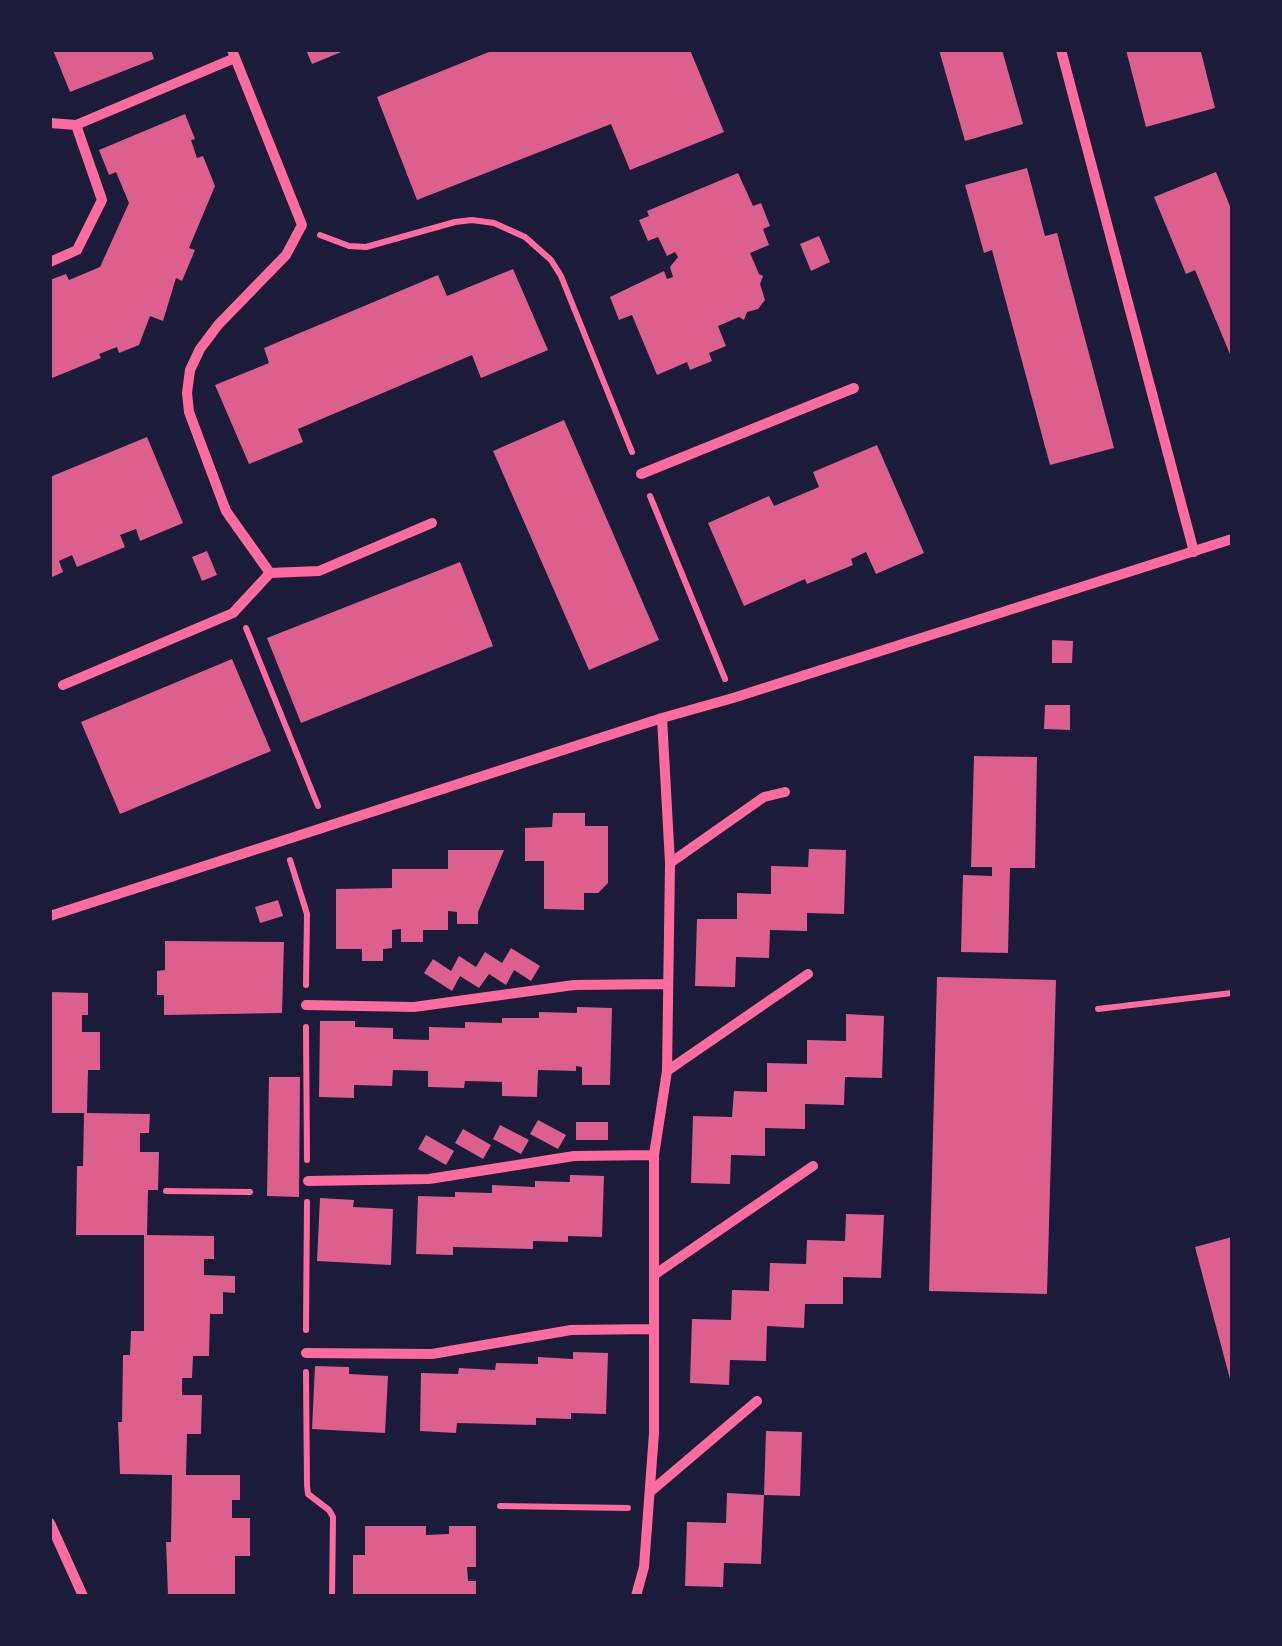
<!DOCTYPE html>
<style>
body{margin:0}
#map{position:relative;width:1282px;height:1646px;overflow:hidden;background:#1b1b3a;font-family:Overpass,sans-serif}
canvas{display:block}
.frame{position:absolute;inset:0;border:52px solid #1b1b3a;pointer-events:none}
</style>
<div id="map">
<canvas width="1282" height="1646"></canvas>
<div class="frame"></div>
</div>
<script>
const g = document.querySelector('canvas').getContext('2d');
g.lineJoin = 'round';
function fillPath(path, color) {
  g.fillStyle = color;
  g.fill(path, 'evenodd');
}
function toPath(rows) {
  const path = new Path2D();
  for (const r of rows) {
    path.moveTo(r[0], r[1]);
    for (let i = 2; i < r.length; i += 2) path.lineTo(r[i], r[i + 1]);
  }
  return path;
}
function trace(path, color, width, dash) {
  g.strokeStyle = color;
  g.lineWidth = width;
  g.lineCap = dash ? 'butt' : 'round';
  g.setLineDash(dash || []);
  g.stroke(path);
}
const building = toPath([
 [53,50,151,50,154,59,70,92],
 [306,50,346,50,312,64],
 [494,50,690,50,724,132,630,170,611,124,417,200,377,97],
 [939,50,1002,50,1023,124,965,141],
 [1126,50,1201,52,1215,108,1146,127],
 [185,114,195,139,191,140,197,158,203,156,215,186,189,248,195,250,182,281,176,278,163,321,150,316,139,345,119,353,117,347,99,354,101,358,52,378,50,280,66,274,69,280,100,267,129,203,116,172,109,175,99,150],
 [1027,168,1045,236,1057,233,1114,448,1050,465,992,250,984,253,965,185],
 [1216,172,1232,211,1232,359,1195,270,1186,274,1154,197],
 [738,173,753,206,761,203,770,226,763,229,769,245,750,253,759,274,763,276,760,284,765,300,758,309,747,312,744,320,739,317,718,326,726,346,709,353,712,361,690,370,687,362,657,375,632,315,619,320,610,297,664,271,667,279,673,277,670,267,678,257,675,252,667,256,658,237,648,241,639,220,649,216,647,211],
 [819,236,830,262,811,271,800,244],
 [513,269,548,350,481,378,472,355,298,429,303,442,249,464,215,385,269,363,264,348,438,275,447,296],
 [564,420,659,640,589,670,493,451],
 [147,437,183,523,140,541,136,529,120,535,125,547,77,567,72,555,59,561,63,572,50,578,50,477],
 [877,445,924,553,876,574,866,552,851,559,853,565,807,584,805,579,744,606,708,523,769,496,774,506,819,487,813,472],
 [207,551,217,575,202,581,192,557],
 [460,562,493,646,301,723,267,638],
 [1052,640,1073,641,1072,663,1052,663],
 [232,659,271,751,120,814,81,722],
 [1045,705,1070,705,1070,730,1044,729],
 [974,756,1037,757,1035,868,1010,868,1008,953,961,952,963,875,992,876,992,867,971,867],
 [553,813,585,813,585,826,608,826,608,883,598,893,584,893,584,910,544,909,544,861,525,861,525,828,552,827],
 [809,849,846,850,844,914,807,913,807,931,770,930,769,958,736,957,735,987,695,986,697,919,737,919,737,893,771,894,771,866,808,867],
 [448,850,504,850,478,912,478,924,457,924,457,912,448,911,448,930,423,930,423,942,401,942,401,929,392,930,392,948,383,949,383,961,362,961,362,949,336,949,336,889,392,888,392,869,448,869],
 [278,900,283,916,260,923,255,907],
 [165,941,284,942,282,1013,164,1015,164,995,157,995,157,971,165,970],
 [511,948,540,966,531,981,514,970,506,985,489,974,479,988,460,976,452,991,424,973,433,959,451,971,459,956,476,967,485,952,502,963],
 [937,977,1056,980,1047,1294,929,1291],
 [50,992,88,993,88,1015,82,1015,82,1032,100,1032,100,1070,88,1070,87,1113,150,1114,149,1133,140,1133,140,1152,159,1152,158,1190,148,1190,147,1235,76,1235,77,1166,83,1166,84,1113,50,1113],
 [577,1007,612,1008,610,1085,582,1085,582,1067,576,1066,576,1071,538,1070,537,1097,502,1096,502,1082,465,1081,464,1088,428,1087,428,1071,393,1070,392,1086,354,1085,354,1098,319,1097,320,1021,355,1021,355,1027,393,1028,393,1039,429,1040,429,1027,465,1028,465,1022,502,1023,502,1018,539,1018,539,1012,577,1013],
 [846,1014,884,1016,882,1078,845,1077,844,1105,805,1104,805,1129,765,1128,765,1156,731,1155,730,1184,691,1183,693,1116,732,1117,734,1091,767,1092,767,1063,807,1064,807,1040,846,1041],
 [269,1077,300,1077,299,1197,267,1196],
 [538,1120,566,1135,558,1149,530,1134],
 [576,1122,608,1122,608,1140,576,1140],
 [500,1125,529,1140,521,1154,493,1139],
 [463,1129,491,1145,483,1159,455,1143],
 [426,1135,454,1151,446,1165,418,1149],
 [570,1175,604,1176,602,1237,568,1236,568,1242,533,1241,533,1249,453,1247,453,1255,416,1254,418,1196,455,1197,455,1192,492,1193,492,1185,535,1187,535,1181,570,1182],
 [320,1198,354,1200,353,1207,393,1209,391,1265,317,1261],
 [846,1214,884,1215,881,1278,843,1277,843,1304,805,1304,804,1328,767,1326,766,1361,730,1360,729,1385,690,1383,692,1319,731,1320,732,1290,769,1291,770,1263,806,1264,807,1240,845,1241],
 [144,1235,214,1236,214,1259,204,1259,204,1275,235,1276,235,1293,223,1292,223,1314,210,1314,209,1356,193,1356,192,1378,182,1378,182,1395,202,1395,201,1434,187,1434,186,1475,240,1475,240,1500,232,1500,232,1518,250,1518,250,1556,235,1556,235,1596,168,1596,166,1542,171,1542,172,1475,120,1474,118,1422,122,1422,123,1355,130,1355,131,1331,144,1331],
 [1232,1237,1232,1383,1231,1383,1195,1247],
 [573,1352,608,1353,606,1414,571,1413,571,1419,536,1418,536,1425,457,1423,456,1433,420,1431,421,1373,458,1374,459,1368,495,1370,496,1363,538,1364,538,1357,573,1359],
 [315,1366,349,1367,349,1374,388,1376,385,1433,312,1429],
 [766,1431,802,1432,800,1496,764,1495],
 [727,1493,764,1495,761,1564,724,1563,723,1587,685,1586,687,1522,726,1523],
 [365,1526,426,1526,426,1535,449,1534,449,1526,476,1526,476,1567,467,1567,468,1581,476,1581,476,1596,353,1596,353,1555,365,1555]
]);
const path = toPath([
 [320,235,349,246,366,247,455,222,472,220,494,223,525,237,551,260,561,276,632,452],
 [650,496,725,679],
 [246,628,318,806],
 [290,860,307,914,306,985],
 [1098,1009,1232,993],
 [306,1027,307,1160],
 [166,1191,250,1192],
 [306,1330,307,1202],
 [306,1372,307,1485,308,1494,329,1510,333,1517,332,1596],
 [500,1506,628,1508]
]);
const minor = toPath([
 [232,50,302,225,286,255,218,325,200,349,190,370,187,393,189,412,226,511,270,573],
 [1061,50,1194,552],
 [50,123,76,125],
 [50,262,77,250,102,200,76,125,235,58],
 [641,474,854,388],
 [63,685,233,613,270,573,319,571,432,523],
 [670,863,764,797,785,792],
 [50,916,662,718,733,698,1232,539],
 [306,1005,414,1007,574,985,668,984],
 [667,1071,808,974],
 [308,1181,429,1179,574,1156,654,1155],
 [654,1275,813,1166],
 [306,1353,432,1354,571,1330,654,1329],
 [650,1492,757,1401],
 [50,1523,83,1596],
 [636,1596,644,1567,654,1433,654,1155,667,1071,670,863,662,718]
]);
fillPath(building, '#dd5f8e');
trace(path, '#ff6b9d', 6);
trace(minor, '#ff6b9d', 10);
</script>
